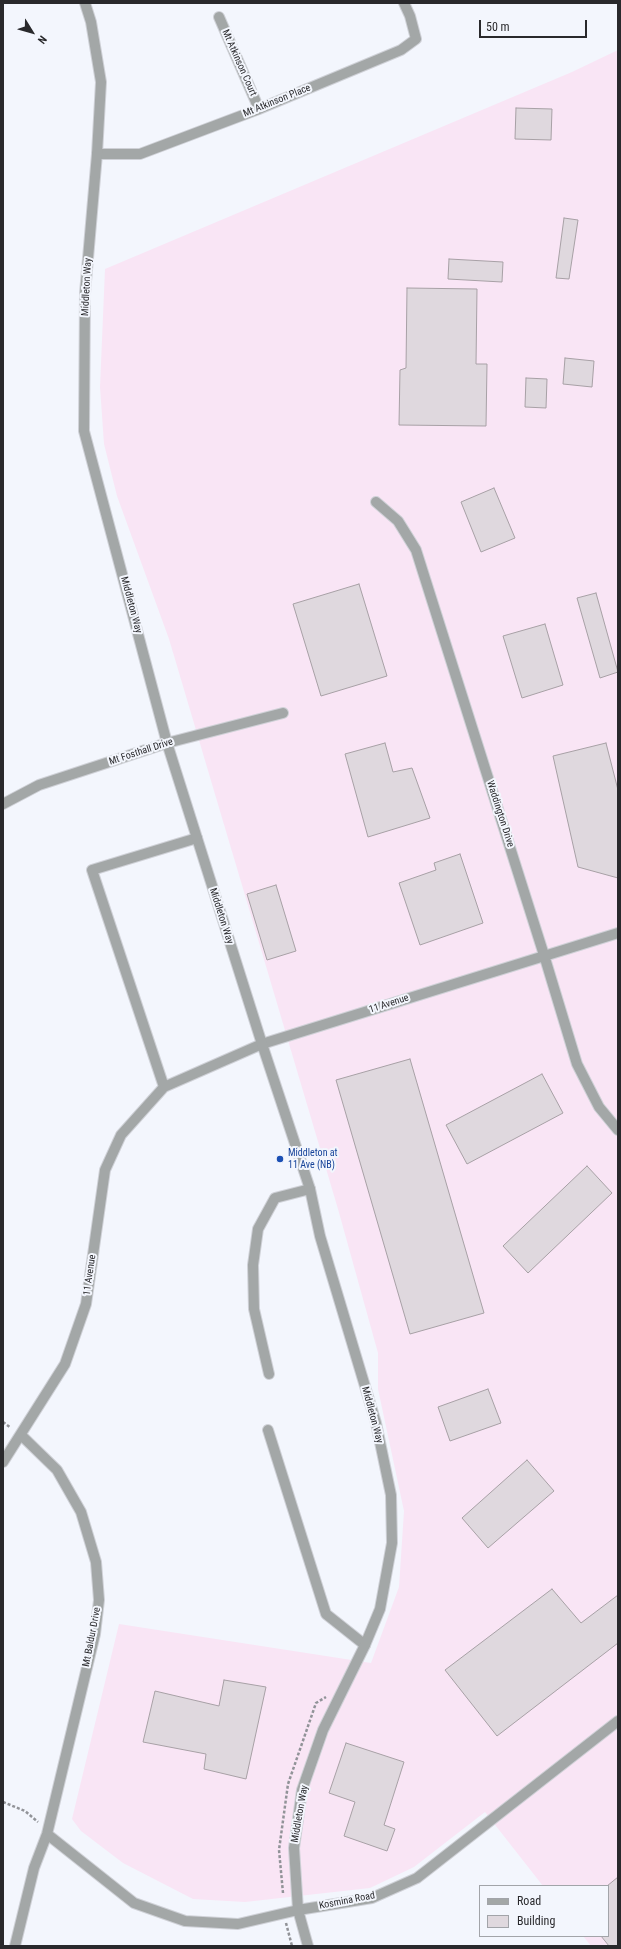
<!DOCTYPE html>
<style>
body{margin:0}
#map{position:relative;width:621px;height:1949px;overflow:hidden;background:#f3f6fd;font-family:"Roboto Condensed",sans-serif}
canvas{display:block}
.frame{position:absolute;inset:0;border:4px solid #29292c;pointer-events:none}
.legend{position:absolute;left:479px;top:1885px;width:130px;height:52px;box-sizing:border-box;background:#f3f6fd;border:1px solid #a2a4a9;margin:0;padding:5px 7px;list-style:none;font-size:12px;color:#29292c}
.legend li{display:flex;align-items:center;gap:8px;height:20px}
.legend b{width:20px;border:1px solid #a2a4a9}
.north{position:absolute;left:12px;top:12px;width:40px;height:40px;-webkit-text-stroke:3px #f3f6fd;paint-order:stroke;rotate:127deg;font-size:11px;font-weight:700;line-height:16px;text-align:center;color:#29292c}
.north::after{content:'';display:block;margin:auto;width:14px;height:18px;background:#29292c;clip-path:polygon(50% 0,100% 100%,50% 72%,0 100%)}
.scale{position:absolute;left:479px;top:20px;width:108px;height:18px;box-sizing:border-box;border:2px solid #29292c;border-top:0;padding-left:5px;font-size:12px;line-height:14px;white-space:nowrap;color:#29292c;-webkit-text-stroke:3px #f3f6fd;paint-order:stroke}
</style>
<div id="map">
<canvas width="621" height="1949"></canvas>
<div class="frame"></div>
<ul class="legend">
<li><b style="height:5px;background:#a3a7a7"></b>Road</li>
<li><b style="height:11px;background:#dfd8de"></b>Building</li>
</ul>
<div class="north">N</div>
<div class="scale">50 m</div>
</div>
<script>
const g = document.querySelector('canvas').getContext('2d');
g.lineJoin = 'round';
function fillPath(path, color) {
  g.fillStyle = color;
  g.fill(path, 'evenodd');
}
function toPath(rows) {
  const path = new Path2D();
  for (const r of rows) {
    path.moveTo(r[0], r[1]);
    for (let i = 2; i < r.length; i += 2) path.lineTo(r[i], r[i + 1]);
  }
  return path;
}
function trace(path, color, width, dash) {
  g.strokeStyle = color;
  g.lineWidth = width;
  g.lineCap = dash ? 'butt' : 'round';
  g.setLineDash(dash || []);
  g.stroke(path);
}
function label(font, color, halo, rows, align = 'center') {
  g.font = font + ' "Roboto Condensed",sans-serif';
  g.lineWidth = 4;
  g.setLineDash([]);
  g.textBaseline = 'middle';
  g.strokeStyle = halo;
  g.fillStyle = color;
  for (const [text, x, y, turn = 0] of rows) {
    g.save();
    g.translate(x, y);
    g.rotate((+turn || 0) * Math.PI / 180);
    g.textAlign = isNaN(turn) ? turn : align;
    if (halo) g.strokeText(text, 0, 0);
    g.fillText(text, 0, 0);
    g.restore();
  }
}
const industrial = toPath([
 [618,50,618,1946,591,1946,583,1936,608,1936,608,1886,543,1886,485,1812,414,1867,370,1888,245,1902,193,1899,123,1863,81,1831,72,1819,119,1624,371,1663,399,1587,404,1511,378,1389,378,1353,338,1209,169,639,117,496,104,444,100,387,105,269,572,72]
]);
const building = toPath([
 [516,108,552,109,551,140,515,139,516,108],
 [564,218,578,220,569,279,556,278,564,218],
 [449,259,503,262,502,282,448,279,449,259],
 [407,288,477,289,476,364,487,364,486,426,399,425,400,370,406,368,407,288],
 [565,358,594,361,592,387,563,384,565,358],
 [526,378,547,379,546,408,525,407,526,378],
 [494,488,515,538,481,552,461,502,494,488],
 [359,584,387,676,321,696,293,604,359,584],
 [596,593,618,672,600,678,577,598,596,593],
 [545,624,563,685,522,698,503,636,545,624],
 [385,743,393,772,412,768,430,818,368,837,345,754,385,743],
 [606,743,618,790,618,878,578,867,553,756,606,743],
 [460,854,483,923,420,945,399,883,436,870,434,863,460,854],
 [276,885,296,951,267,960,247,894,276,885],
 [410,1059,484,1313,410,1334,336,1080,410,1059],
 [542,1074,563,1113,467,1164,446,1125,542,1074],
 [587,1166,612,1193,528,1273,503,1246,587,1166],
 [488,1389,501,1423,450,1441,438,1407,488,1389],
 [527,1460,554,1491,488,1548,462,1518,527,1460],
 [552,1589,581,1623,618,1595,618,1643,497,1736,445,1670,552,1589],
 [224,1680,266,1687,246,1779,204,1769,206,1754,143,1742,155,1691,219,1706,224,1680],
 [346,1743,404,1762,384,1825,395,1829,387,1851,344,1836,355,1802,329,1793,346,1743],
 [618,1877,618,1946,609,1946,601,1936,608,1936,607,1886,618,1877]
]);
const path = toPath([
 [3,1422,11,1428],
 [3,1802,25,1811,38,1822],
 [283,1893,279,1850,288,1784,316,1703,326,1697],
 [286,1923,292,1946]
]);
const minor = toPath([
 [219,17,259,109],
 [97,154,140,154,259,109,401,50,416,39,410,16,404,3],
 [376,502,398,521,416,550,544,955,577,1064,599,1107,618,1130],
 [3,804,39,785,167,743,283,713],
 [164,1087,92,870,197,838],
 [269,1374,254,1309,253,1265,258,1229,275,1198,310,1189],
 [268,1430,326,1614,365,1645],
 [3,1462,65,1364,86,1304,105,1170,121,1135,164,1087,262,1044,618,933],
 [47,1834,134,1903,185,1921,238,1924,298,1910,372,1898,417,1878,618,1721],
 [15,1946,34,1868,47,1834,95,1634,99,1600,96,1562,81,1512,57,1470,21,1435]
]);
const tertiary = toPath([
 [85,3,91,22,101,82,97,154,85,293,84,431,167,743,262,1044,310,1189,320,1236,376,1423,391,1495,392,1543,380,1609,365,1645,323,1730,302,1790,294,1848,298,1910,308,1946]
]);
const markers = [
 [280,1159,4,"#1a4fb4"]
];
const streetNames = [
 ["Mt Atkinson Court",239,63,66],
 ["Mt Atkinson Place",277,101,-22],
 ["Middleton Way",87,287,-87],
 ["Middleton Way",131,605,75],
 ["Mt Fosthall Drive",141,752,-18],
 ["Waddington Drive",500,814,72],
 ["Middleton Way",221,916,72],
 ["11 Avenue",389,1004,-18],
 ["11 Avenue",90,1275,-82],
 ["Middleton Way",372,1415,75],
 ["Mt Baldur Drive",92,1637,-79],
 ["Middleton Way",300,1814,-80],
 ["Kosmina Road",347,1901,-11]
];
const transitNames = [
 ["Middleton at",288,1153],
 ["11 Ave (NB)",288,1165]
];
fillPath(industrial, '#f9e5f5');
fillPath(building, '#dfd8de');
trace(building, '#a8a1a6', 1);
trace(minor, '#cfd1d7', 12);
trace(tertiary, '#cfd1d7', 12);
trace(path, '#919398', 2.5, [3, 2]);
trace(minor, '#a3a7a7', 10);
trace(tertiary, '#a3a7a7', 10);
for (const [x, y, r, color] of markers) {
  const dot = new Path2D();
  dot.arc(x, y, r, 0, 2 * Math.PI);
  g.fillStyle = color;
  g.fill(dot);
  trace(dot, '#f3f6fd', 1.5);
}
label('10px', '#29292c', '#f3f6fd', streetNames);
label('10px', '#164399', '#f3f6fd', transitNames, 'left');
</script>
